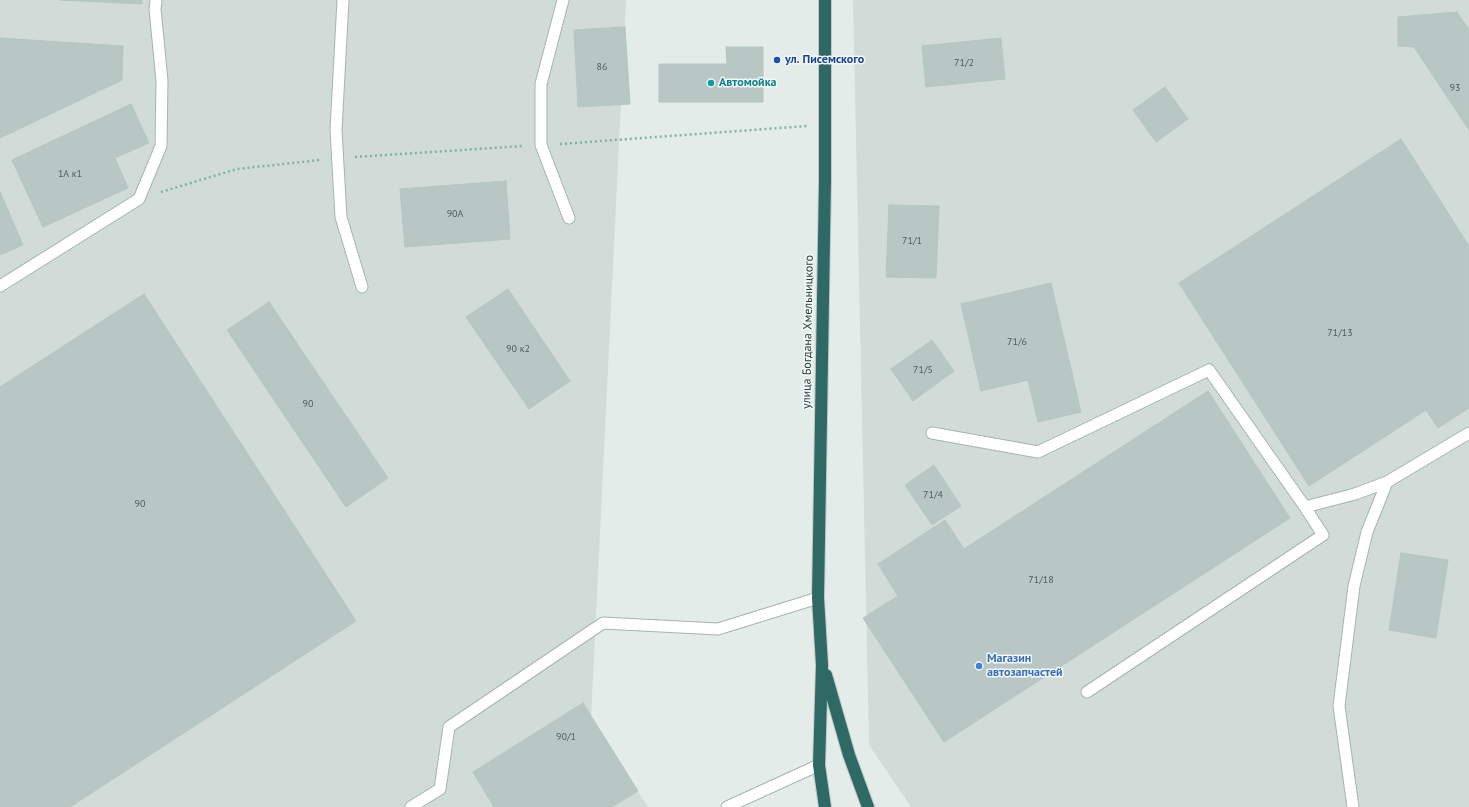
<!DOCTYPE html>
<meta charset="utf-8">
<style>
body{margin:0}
canvas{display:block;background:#e3ece9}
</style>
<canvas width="1469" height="807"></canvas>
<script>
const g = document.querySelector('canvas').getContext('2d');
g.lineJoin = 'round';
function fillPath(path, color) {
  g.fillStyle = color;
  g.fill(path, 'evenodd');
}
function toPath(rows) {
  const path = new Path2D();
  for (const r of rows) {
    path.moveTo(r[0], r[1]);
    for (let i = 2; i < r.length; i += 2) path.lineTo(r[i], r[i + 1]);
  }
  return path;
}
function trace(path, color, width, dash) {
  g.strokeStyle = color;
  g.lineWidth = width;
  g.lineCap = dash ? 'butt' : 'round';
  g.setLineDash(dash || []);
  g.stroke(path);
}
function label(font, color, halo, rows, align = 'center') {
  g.font = font + ' "PT Sans",sans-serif';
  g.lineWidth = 3;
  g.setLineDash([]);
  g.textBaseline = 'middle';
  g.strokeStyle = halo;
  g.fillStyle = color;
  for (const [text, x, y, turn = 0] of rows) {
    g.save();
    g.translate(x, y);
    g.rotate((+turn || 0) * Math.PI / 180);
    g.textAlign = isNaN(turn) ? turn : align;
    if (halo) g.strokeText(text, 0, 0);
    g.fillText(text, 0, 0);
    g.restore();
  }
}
const built = toPath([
 [0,0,626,0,591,718,648,807,0,807],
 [853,0,1469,0,1469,807,911,807,869,745]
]);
const building = toPath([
 [60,0,142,0,142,4,60,0],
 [1457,12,1469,30,1469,130,1414,47,1398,46,1398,17,1457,12],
 [625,27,630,104,578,107,574,30,625,27],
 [0,38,123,46,122,80,0,138,0,38],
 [1001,38,1005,79,926,87,922,46,1001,38],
 [726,47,763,47,763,102,659,102,659,64,727,64,726,47],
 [1165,87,1188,119,1156,142,1133,110,1165,87],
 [131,104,149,143,115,158,128,188,43,227,12,160,131,104],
 [1401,139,1469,246,1469,408,1438,428,1426,410,1309,486,1179,283,1401,139],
 [506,181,510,239,405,247,400,189,506,181],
 [0,192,23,245,0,255,0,192],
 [889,205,939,206,936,278,886,277,889,205],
 [1051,283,1081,412,1038,422,1028,380,981,391,961,304,1051,283],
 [508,289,570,381,529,409,466,317,508,289],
 [144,294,356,621,70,807,0,807,0,387,144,294],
 [269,302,388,478,346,507,227,330,269,302],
 [932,340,954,371,913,401,891,369,932,340],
 [1208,391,1290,518,944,742,863,618,898,596,878,564,945,520,964,549,1208,391],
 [934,465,961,506,932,525,905,485,934,465],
 [1401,553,1448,560,1436,638,1389,630,1401,553],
 [583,703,638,791,612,807,494,807,473,772,583,703]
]);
const path = toPath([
 [560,144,807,126],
 [355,157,523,146],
 [161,192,237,169,320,160]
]);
const lane = toPath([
 [343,0,336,130,341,217,362,287],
 [563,0,541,84,541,145,569,218],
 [0,286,139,199,161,146,162,81,155,9,156,0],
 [932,433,1038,452,1209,370,1305,507,1323,535,1087,692],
 [1305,507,1355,494,1387,482],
 [411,807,440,789,449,727,603,623,718,629,818,598],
 [727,807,819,765],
 [1353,807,1339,706,1354,586,1367,532,1387,482,1469,433]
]);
const highway = toPath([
 [825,0,825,180,818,598,822,665,819,765,825,807],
 [826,675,849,755,868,807]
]);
const markers = [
 [777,60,4,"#1a4fb4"],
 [711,83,4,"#0f9aa8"],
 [979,666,4,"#3f7fe0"]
];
const numberNames = [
 ["71/2",964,63],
 ["86",602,67],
 ["93",1455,88],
 ["1А к1",70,174],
 ["90А",455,214],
 ["71/1",912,241],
 ["71/13",1340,333],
 ["71/6",1017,342],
 ["90 к2",518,349],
 ["71/5",923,370],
 ["90",308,404],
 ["71/4",933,495],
 ["90",140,504],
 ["71/18",1041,580],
 ["90/1",566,737]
];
const transitNames = [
 ["ул. Писемского",785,60]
];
const cultureNames = [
 ["Автомойка",719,83]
];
const streetNames = [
 ["улица Богдана Хмельницкого",808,332,-89]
];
const shopNames = [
 ["Магазин",987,659],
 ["автозапчастей",987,673]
];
fillPath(built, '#d1dcd8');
fillPath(building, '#b8c7c3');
trace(building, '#b5c6c1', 1);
trace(lane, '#a6b4b1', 13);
trace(highway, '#c1c9c8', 14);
trace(path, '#84afa7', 2.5, [2, 3]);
trace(lane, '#fff', 11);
trace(highway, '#2f6965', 12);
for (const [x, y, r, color] of markers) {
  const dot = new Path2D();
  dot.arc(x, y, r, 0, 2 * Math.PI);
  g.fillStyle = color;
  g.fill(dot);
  trace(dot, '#f3f9f7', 1.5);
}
label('10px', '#48605c', null, numberNames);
label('bold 12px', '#164399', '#f3f9f7', transitNames, 'left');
label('bold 12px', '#0d838f', '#f3f9f7', cultureNames, 'left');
label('12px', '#233d3a', '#f3f9f7', streetNames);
label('bold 12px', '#366cbe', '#f3f9f7', shopNames, 'left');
</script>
